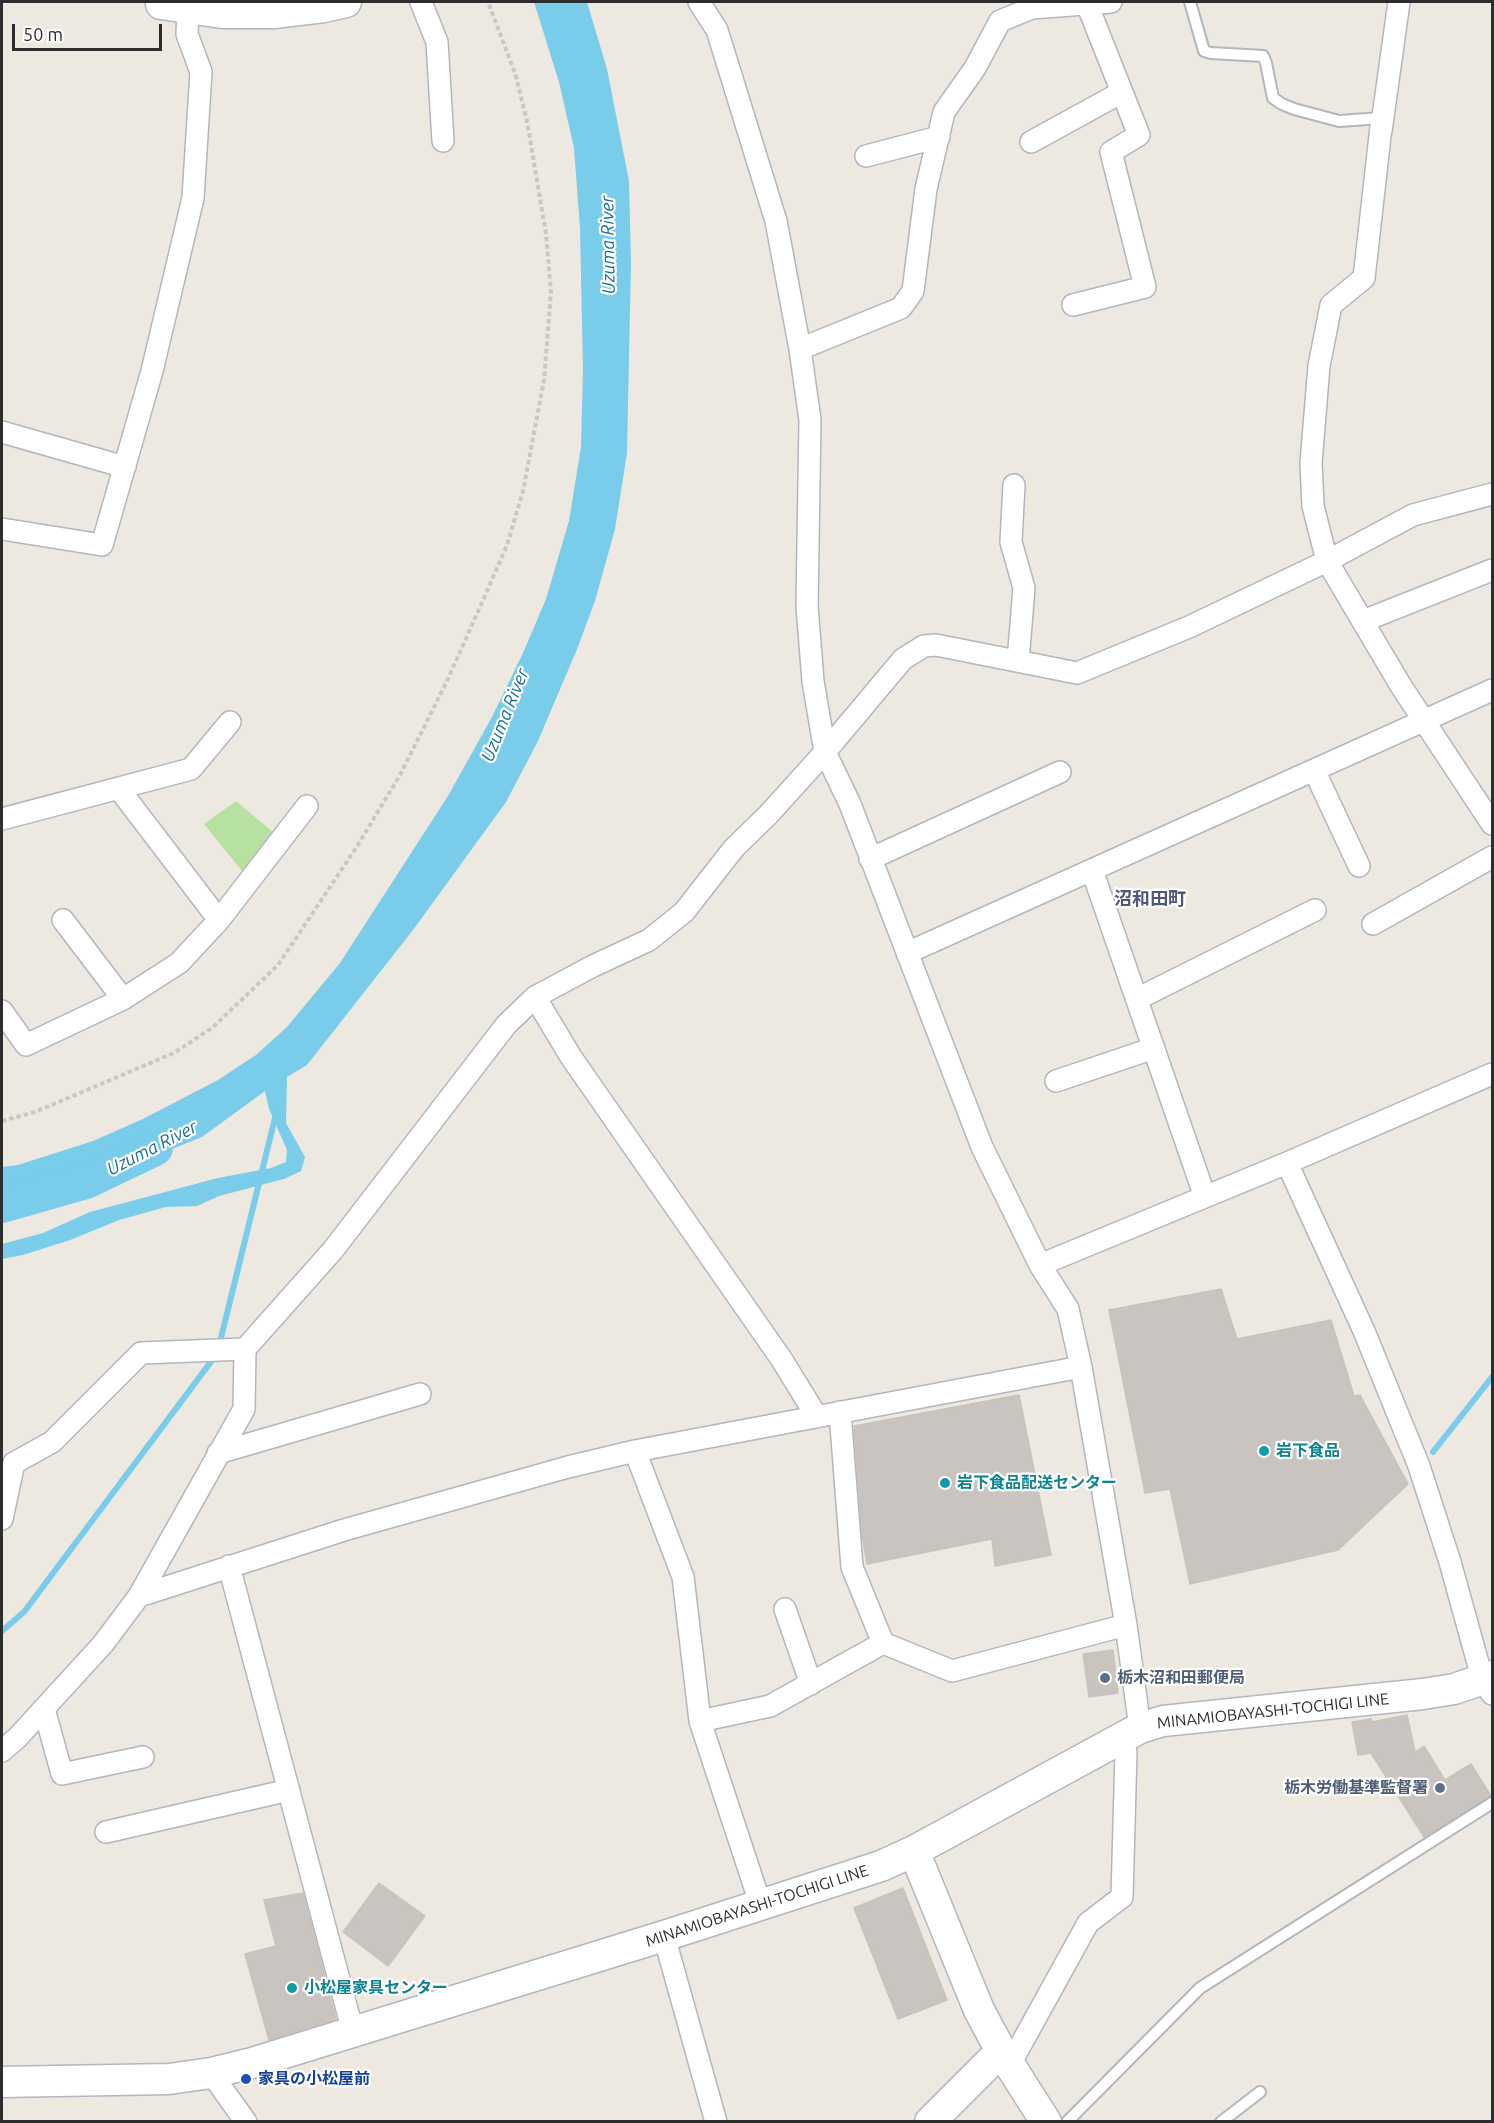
<!DOCTYPE html>
<meta charset="utf-8">
<style>
body{margin:0}
#map{position:relative;width:1494px;height:2123px;overflow:hidden;background:#ede8e0;font-family:Ubuntu,sans-serif}
canvas{display:block}
.frame{position:absolute;inset:0;border:3px solid #2d2d2d;pointer-events:none}
.scale{position:absolute;left:12px;top:24px;width:150px;height:27px;box-sizing:border-box;border:3px solid #2d2d2d;border-top:0;padding-left:8px;font-size:18px;line-height:21px;white-space:nowrap;color:#2d2d2d;-webkit-text-stroke:4px #fff;paint-order:stroke}
</style>
<div id="map">
<canvas width="1494" height="2123"></canvas>
<div class="frame"></div>
<div class="scale">50 m</div>
</div>
<script>
const g = document.querySelector('canvas').getContext('2d');
g.lineJoin = 'round';
function fillPath(path, color) {
  g.fillStyle = color;
  g.fill(path, 'evenodd');
}
function toPath(rows) {
  const path = new Path2D();
  for (const r of rows) {
    path.moveTo(r[0], r[1]);
    for (let i = 2; i < r.length; i += 2) path.lineTo(r[i], r[i + 1]);
  }
  return path;
}
function trace(path, color, width, dash) {
  g.strokeStyle = color;
  g.lineWidth = width;
  g.lineCap = dash ? 'butt' : 'round';
  g.setLineDash(dash || []);
  g.stroke(path);
}
function label(font, color, halo, rows, align = 'center') {
  g.font = font + ' Ubuntu,"Noto Sans JP",sans-serif';
  g.lineWidth = 4.5;
  g.setLineDash([]);
  g.textBaseline = 'middle';
  g.strokeStyle = halo;
  g.fillStyle = color;
  for (const [text, x, y, turn = 0] of rows) {
    g.save();
    g.translate(x, y);
    g.rotate((+turn || 0) * Math.PI / 180);
    g.textAlign = isNaN(turn) ? turn : align;
    if (halo) g.strokeText(text, 0, 0);
    g.fillText(text, 0, 0);
    g.restore();
  }
}
const green = toPath([
 [236,801,274,833,246,876,204,824]
]);
const water = toPath([
 [534,2,587,2,607,69,629,181,631,263,627,453,615,529,595,601,577,649,538,741,506,802,413,930,307,1065,287,1077,286,1123,305,1157,301,1171,284,1179,219,1196,197,1206,166,1207,119,1220,70,1240,23,1255,2,1259,2,1244,43,1233,90,1212,218,1178,271,1168,286,1162,287,1150,269,1109,265,1091,202,1137,142,1161,72,1178,2,1186,2,1167,18,1165,93,1141,143,1119,218,1080,256,1055,287,1027,340,963,448,796,492,717,523,653,546,599,569,521,581,447,583,369,580,228,574,148,559,82]
]);
const stream = toPath([
 [219,1346,276,1114],
 [1433,1452,1492,1377],
 [2,1631,24,1612,216,1355]
]);
const river = toPath([
 [2,1205,86,1181,155,1148]
]);
const building = toPath([
 [1221,1289,1237,1339,1331,1320,1354,1396,1360,1395,1408,1484,1338,1550,1190,1584,1170,1489,1145,1493,1109,1310,1221,1289],
 [1019,1395,1051,1555,995,1566,992,1539,867,1564,862,1535,854,1426,1019,1395],
 [1113,1650,1118,1693,1089,1697,1083,1654,1113,1650],
 [1407,1715,1415,1752,1424,1746,1445,1780,1471,1764,1491,1796,1424,1837,1371,1753,1358,1755,1352,1722,1371,1719,1372,1722,1407,1715],
 [379,1883,425,1916,388,1966,343,1932,379,1883],
 [903,1888,947,2000,898,2019,854,1908,903,1888],
 [303,1893,336,2019,269,2040,245,1954,276,1946,264,1900,303,1893]
]);
const path = toPath([
 [2,1121,35,1112,174,1053,212,1028,278,965,356,848,400,775,446,683,484,598,507,545,523,491,544,380,551,292,546,234,527,121,515,73,488,2]
]);
const lane = toPath([
 [1190,2,1204,51,1211,53,1263,56,1266,63,1273,98,1282,104,1294,109,1339,121,1382,118],
 [1067,2122,1200,1988,1492,1803],
 [1221,2122,1260,2092]
]);
const street = toPath([
 [421,2,437,42,443,141],
 [699,2,717,30,776,221,800,349,810,420,807,606,813,681,825,752,850,804,982,1147,1040,1265,1068,1309,1081,1367,1126,1625,1140,1728],
 [1382,118,1364,278,1331,305,1319,366,1311,463,1313,506,1327,561,1401,686,1492,824],
 [1381,131,1399,2],
 [1031,142,1122,92],
 [866,156,939,137],
 [1073,305,1145,287,1111,152,1139,135,1087,4],
 [800,349,901,308,913,291,926,189,944,112,975,68,1000,21,1032,8,1111,2],
 [2,432,125,467],
 [1014,485,1011,542,1024,588,1018,661],
 [2,529,102,545,152,371,193,198,201,72,187,34,188,8],
 [1363,621,1492,570],
 [1314,770,1359,866],
 [119,789,219,920],
 [2,819,191,769,230,722],
 [870,859,1060,772],
 [1092,870,1205,1197],
 [63,920,123,999],
 [1373,924,1492,857],
 [907,953,1492,690],
 [535,997,571,1057,782,1360,817,1417],
 [1137,999,1315,910],
 [2,1011,26,1045,123,999,179,963,219,920,307,806],
 [1056,1081,1154,1048],
 [1287,1163,1364,1331,1419,1466,1450,1562,1483,1681,1492,1694],
 [1040,1265,1287,1163,1492,1074],
 [840,1412,852,1567,883,1643,952,1671,1126,1625],
 [635,1451,683,1577,700,1721,761,1906],
 [218,1453,420,1394],
 [2,1519,14,1463,52,1442,141,1353,245,1349],
 [229,1566,353,2032],
 [139,1596,344,1530,568,1467,635,1451,1081,1367],
 [785,1609,811,1684],
 [44,1709,62,1774,143,1757],
 [700,1721,770,1706,883,1643],
 [2,1751,17,1738,103,1644,139,1596,244,1409,245,1349,333,1250,506,1025,535,997,593,966,649,940,684,912,734,848,768,815,825,752,903,659,924,646,936,645,1077,673,1189,627,1327,561,1413,515,1492,494],
 [106,1832,289,1790],
 [664,1936,716,2122],
 [1001,2051,1014,2057,1088,1923,1122,1897,1126,1752,1118,1739],
 [211,2073,246,2122]
]);
const secondary = toPath([
 [161,4,222,13,274,13,324,7,346,2],
 [914,1851,979,2010,1001,2051,1046,2122],
 [2,2082,169,2079,211,2073,252,2063,664,1936,881,1866,914,1851,1140,1728,1163,1721,1423,1694,1454,1689,1492,1676],
 [930,2122,1001,2051]
]);
const markers = [
 [1264,1451,6,"#0f9aa8"],
 [945,1483,6,"#0f9aa8"],
 [1105,1678,6,"#5c6f8a"],
 [1440,1788,6,"#5c6f8a"],
 [292,1988,6,"#0f9aa8"],
 [246,2079,6,"#1a4fb4"]
];
const cultureNames = [
 ["岩下食品",1276,1451],
 ["岩下食品配送センター",957,1483],
 ["小松屋家具センター",304,1988]
];
const serviceNames = [
 ["栃木沼和田郵便局",1117,1678],
 ["栃木労働基準監督署",1428,1788,"right"]
];
const streetNames = [
 ["MINAMIOBAYASHI-TOCHIGI LINE",1273,1711,-6],
 ["MINAMIOBAYASHI-TOCHIGI LINE",757,1906,-18]
];
const transitNames = [
 ["家具の小松屋前",258,2079]
];
const waterNames = [
 ["Uzuma River",608,245,-91],
 ["Uzuma River",505,715,-68],
 ["Uzuma River",152,1148,-27]
];
const neighbourhoodNames = [
 ["沼和田町",1150,899]
];
fillPath(green, '#b6e1a0');
fillPath(water, '#79ccea');
trace(stream, '#79ccea', 6);
trace(river, '#79ccea', 36);
fillPath(building, '#c9c4bf');
trace(building, '#c9c3b9', 1.5);
trace(lane, '#b3b6bf', 14);
trace(street, '#b3b6bf', 24);
trace(secondary, '#b3b6bf', 33);
trace(path, '#c8c8c8', 4, [4.5, 3]);
trace(lane, '#fff', 10);
trace(street, '#fff', 21);
trace(secondary, '#fff', 30);
for (const [x, y, r, color] of markers) {
  const dot = new Path2D();
  dot.arc(x, y, r, 0, 2 * Math.PI);
  g.fillStyle = color;
  g.fill(dot);
  trace(dot, '#fff', 2);
}
label('bold 16px', '#0d838f', '#fff', cultureNames, 'left');
label('bold 16px', '#4e5e75', '#fff', serviceNames, 'left');
label('16px', '#2d2d2d', '#fff', streetNames);
label('bold 16px', '#164399', '#fff', transitNames, 'left');
label('italic 18px', '#146c99', '#fff', waterNames);
label('bold 18px', '#4f577c', '#fff', neighbourhoodNames);
</script>
